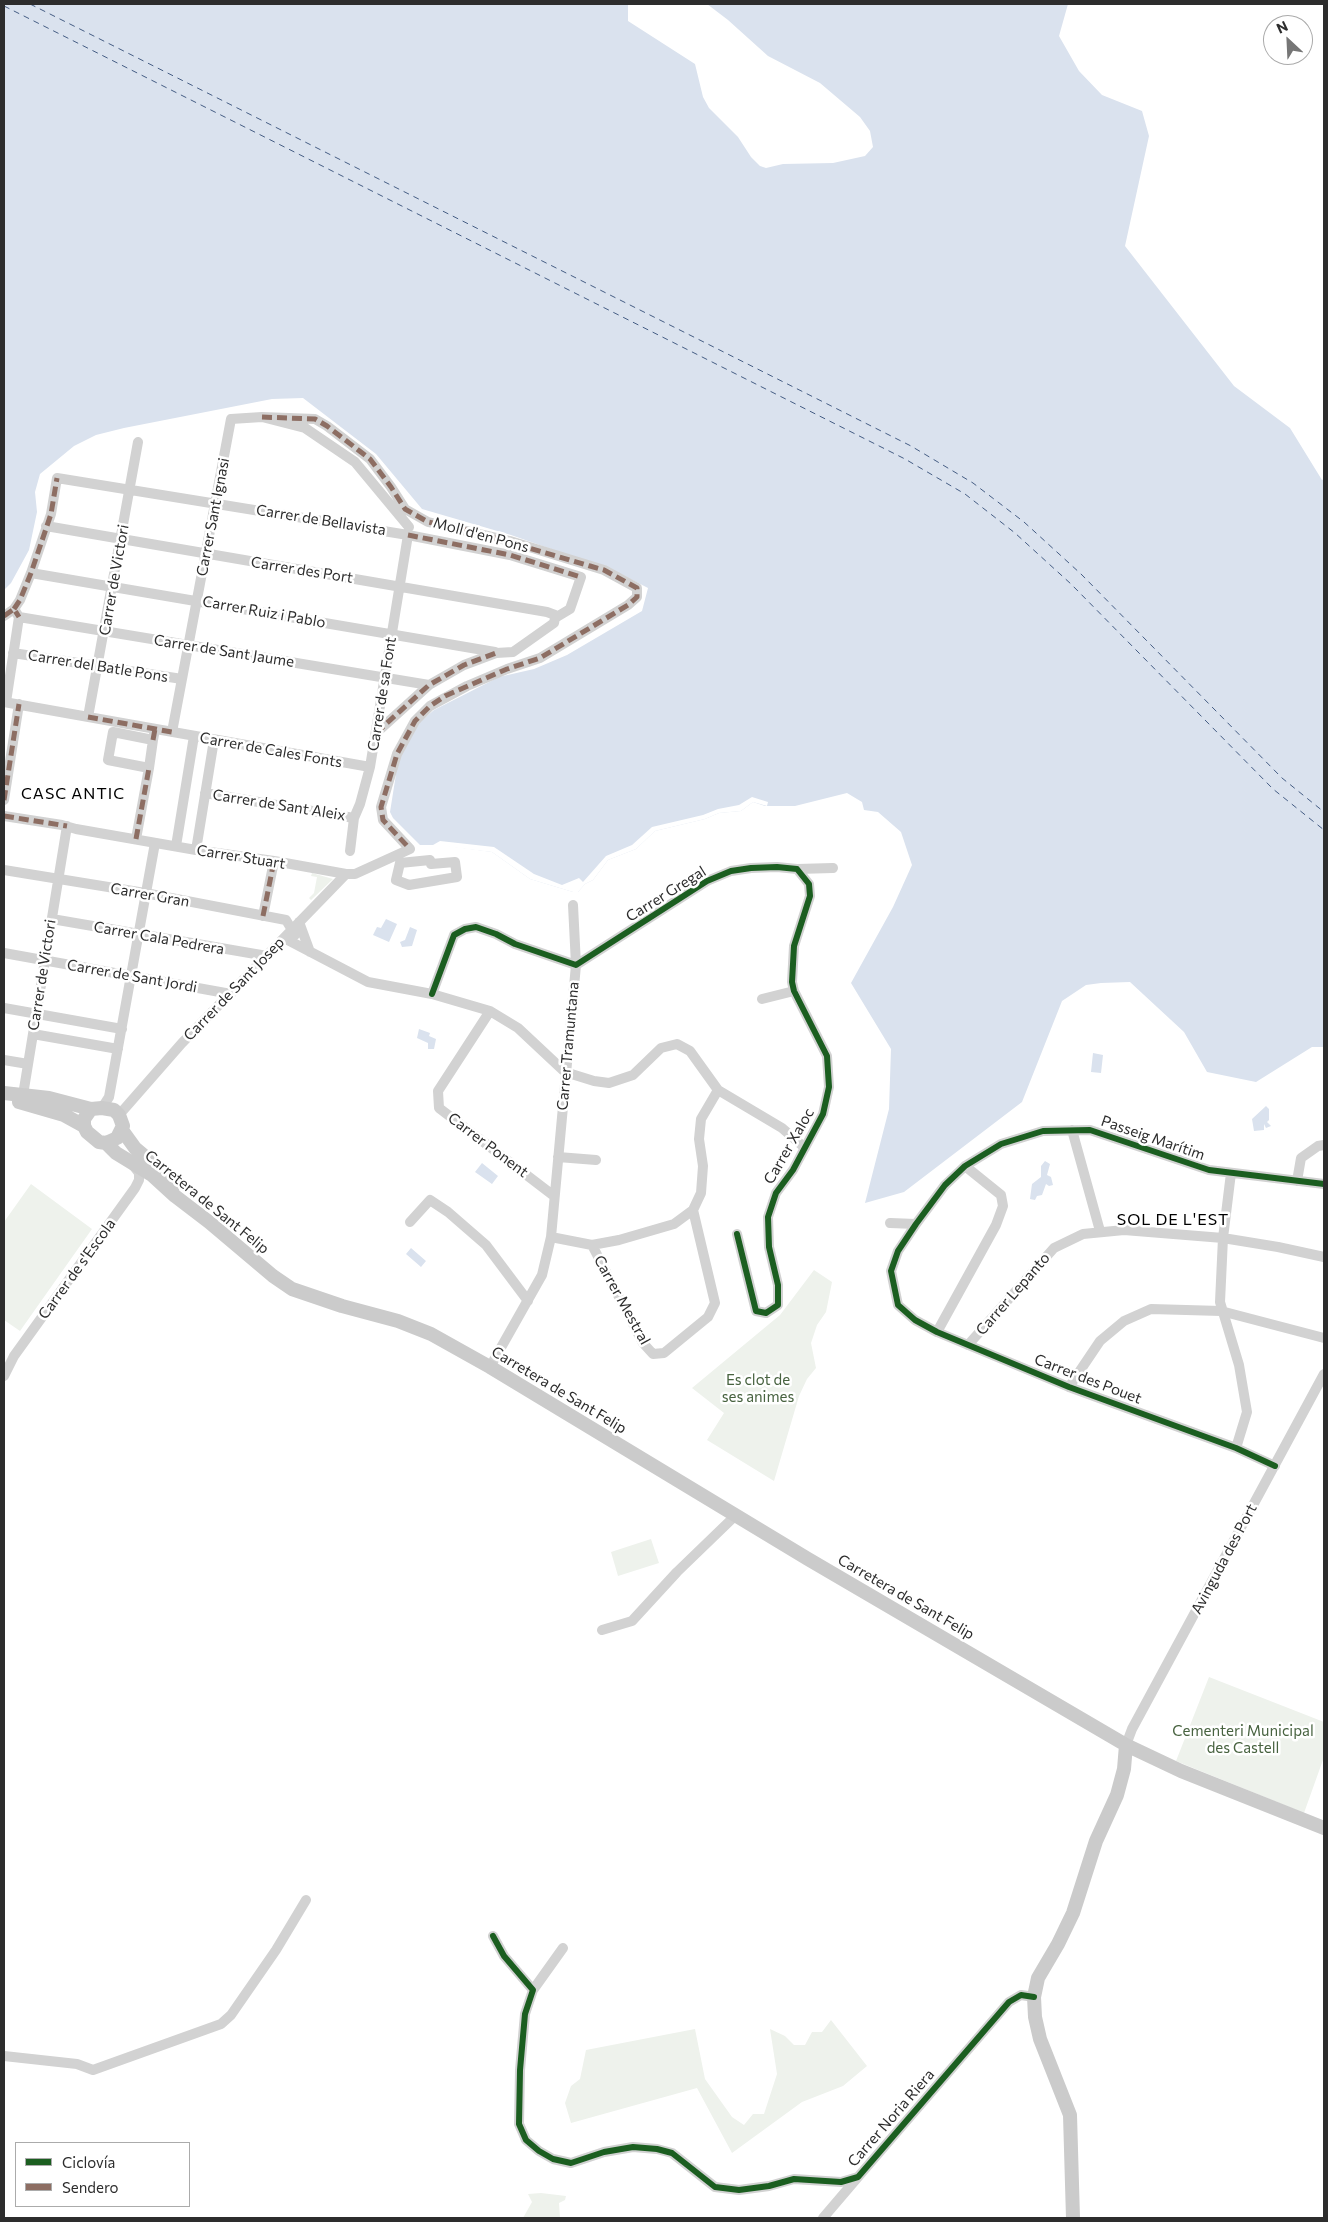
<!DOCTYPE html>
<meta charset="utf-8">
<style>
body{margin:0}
#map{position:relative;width:1328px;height:2222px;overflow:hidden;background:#fff;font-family:Commissioner,sans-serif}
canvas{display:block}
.frame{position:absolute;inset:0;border:5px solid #2d2d2d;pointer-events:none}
.legend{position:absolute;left:15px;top:2142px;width:175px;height:65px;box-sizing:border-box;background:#fff;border:1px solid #ababab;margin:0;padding:6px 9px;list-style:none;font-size:15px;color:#2d2d2d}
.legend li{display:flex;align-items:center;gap:10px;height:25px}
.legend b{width:25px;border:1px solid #ababab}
.north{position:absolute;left:1263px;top:15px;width:50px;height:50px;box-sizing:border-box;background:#fff;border:1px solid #ababab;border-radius:50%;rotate:335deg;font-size:14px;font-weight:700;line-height:20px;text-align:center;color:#2d2d2d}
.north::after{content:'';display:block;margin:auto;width:18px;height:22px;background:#767676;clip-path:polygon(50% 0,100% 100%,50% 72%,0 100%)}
</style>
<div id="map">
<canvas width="1328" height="2222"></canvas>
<div class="frame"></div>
<ul class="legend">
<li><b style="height:6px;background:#1b5e20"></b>Ciclovía</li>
<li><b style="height:6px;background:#8d6e63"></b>Sendero</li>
</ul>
<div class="north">N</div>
</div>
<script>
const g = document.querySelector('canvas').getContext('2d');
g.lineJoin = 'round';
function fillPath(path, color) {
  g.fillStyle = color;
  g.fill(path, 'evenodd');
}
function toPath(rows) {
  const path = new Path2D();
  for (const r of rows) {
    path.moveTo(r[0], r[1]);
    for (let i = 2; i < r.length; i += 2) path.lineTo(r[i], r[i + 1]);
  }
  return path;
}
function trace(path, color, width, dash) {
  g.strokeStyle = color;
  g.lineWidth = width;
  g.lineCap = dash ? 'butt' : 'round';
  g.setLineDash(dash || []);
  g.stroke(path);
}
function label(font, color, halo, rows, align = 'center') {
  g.font = font + ' Commissioner,sans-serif';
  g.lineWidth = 5;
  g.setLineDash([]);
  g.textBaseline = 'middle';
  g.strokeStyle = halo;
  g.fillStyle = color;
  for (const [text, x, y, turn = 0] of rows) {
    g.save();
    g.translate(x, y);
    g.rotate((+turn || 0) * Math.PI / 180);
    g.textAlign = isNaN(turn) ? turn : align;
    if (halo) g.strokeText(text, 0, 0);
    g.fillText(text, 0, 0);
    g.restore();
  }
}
const green = toPath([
 [312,873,333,879,311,900,309,898,314,893,317,877,311,876],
 [31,1184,92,1229,20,1331,4,1320,4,1222],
 [814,1270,832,1282,826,1312,817,1325,811,1343,816,1368,807,1379,799,1396,774,1481,707,1440,724,1413,692,1388,780,1315],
 [651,1539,659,1563,618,1576,611,1552],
 [1209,1677,1324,1722,1324,1757,1304,1813,1176,1761],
 [831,2020,867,2066,843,2086,802,2102,732,2153,697,2088,571,2123,565,2103,571,2086,580,2079,586,2050,695,2029,705,2079,732,2117,744,2125,753,2114,764,2114,777,2074,770,2029,785,2036,794,2045,805,2045,812,2032,822,2032],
 [541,2193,566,2196,565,2200,559,2203,560,2218,523,2218,532,2202,528,2194]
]);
const water = toPath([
 [4,4,628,4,628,21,695,64,703,97,709,108,738,137,751,157,760,166,766,168,783,164,833,163,865,156,873,147,870,131,860,117,820,83,768,56,728,20,707,4,1068,4,1059,36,1079,71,1102,95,1142,111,1149,136,1125,246,1234,386,1290,428,1322,480,1324,479,1324,1047,1312,1047,1256,1082,1207,1072,1184,1032,1130,982,1101,983,1086,985,1062,1001,1022,1102,904,1192,865,1203,889,1109,891,1049,851,983,893,907,912,865,901,832,878,812,864,810,862,802,847,793,795,806,765,806,753,802,741,811,719,813,705,819,655,831,636,849,608,860,593,880,585,884,578,892,573,892,530,879,492,852,440,845,420,845,393,818,390,812,397,768,405,744,419,723,434,710,499,677,534,669,567,655,642,611,648,588,617,572,511,535,422,509,376,454,303,398,272,399,124,428,96,435,74,446,40,474,35,492,37,512,29,550,11,583,4,590],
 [386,919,397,924,389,942,373,935,377,927,381,928],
 [410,927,417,930,412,946,402,947,400,942,405,940],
 [419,1029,430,1033,429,1036,436,1039,434,1049,428,1049,428,1043,417,1038],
 [1093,1053,1103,1055,1101,1073,1091,1072],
 [1266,1106,1269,1109,1269,1120,1267,1122,1271,1126,1266,1128,1264,1124,1264,1130,1254,1131,1252,1119],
 [1045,1161,1050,1164,1047,1175,1051,1177,1053,1185,1049,1186,1046,1184,1042,1195,1037,1196,1035,1200,1030,1199,1032,1184,1041,1177,1041,1166],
 [482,1163,498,1176,492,1184,475,1172],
 [411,1248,426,1261,421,1267,406,1254]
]);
const pier = toPath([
 [752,797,768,802,767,806,753,802,741,811,719,813,705,819,655,831,636,849,608,860,593,880,585,884,578,892,573,892,530,879,492,852,433,845,440,841,494,847,534,874,562,885,579,878,583,882,606,856,632,845,652,827,703,815,718,809,739,805]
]);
const ferry = toPath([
 [30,4,911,446,973,483,1024,522,1081,574,1282,778,1324,812],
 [4,6,905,459,965,494,1015,533,1071,584,1273,789,1324,830]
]);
const street = toPath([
 [46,526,547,612,555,615,555,618],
 [31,573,495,652],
 [14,609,20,600,31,573,51,514,57,478,408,535,510,555,581,577,570,609,555,618,554,623,513,652,496,653,464,665,429,685,376,733],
 [4,616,14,609,19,617,6,702],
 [19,617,429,685],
 [13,653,182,679],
 [4,702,370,767],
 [88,717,138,442],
 [172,732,231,419,262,417,305,428,355,462,409,527],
 [153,740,113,732,108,760,149,768,153,740,155,729],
 [205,793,354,818],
 [4,800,19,704],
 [4,816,62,825,76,829,196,850,274,861,346,874,355,874,410,849,383,820,381,807,397,754,415,721,430,706,467,686,507,669,540,658,628,605,637,597,637,588,604,570,510,541,428,522,405,509,391,487,370,459,327,426,315,419,262,417],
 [136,839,149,768],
 [176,846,194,736],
 [196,850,214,740],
 [350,851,354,818,360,804,370,767,408,535],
 [430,860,431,864,455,862,457,877,409,885,396,880,400,863,430,860],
 [797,869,833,868],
 [4,870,145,893,286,920,295,935],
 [263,916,274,861],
 [52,919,267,956],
 [299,922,310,952],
 [284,938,368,982,432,994,490,1011,518,1028,565,1072,594,1081,609,1083,633,1075,661,1048,677,1044,690,1051,718,1090,782,1128,805,1148],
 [4,953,231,994],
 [432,994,454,935,465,929,476,927,496,934,515,944,576,965,707,881,731,871,751,868,777,867,797,869,809,884,810,896,794,946,792,982,794,991,827,1056,829,1087,823,1114,793,1170,776,1193,768,1217,769,1247,778,1285,778,1305,766,1313,756,1311,737,1234],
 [762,999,794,991],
 [4,1008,122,1029],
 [490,1011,438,1091,439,1108,554,1196],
 [33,1034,118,1049],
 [4,1060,28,1064],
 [23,1095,67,826],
 [102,1108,109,1097,155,843],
 [119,1115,182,1043,346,874],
 [1072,1130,1100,1231],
 [558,1157,596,1160],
 [1231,1173,1223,1238,1220,1302,1239,1365,1247,1412,1236,1448],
 [1297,1181,1301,1158,1318,1146,1324,1145],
 [410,1222,430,1200,448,1212,486,1245,528,1301],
 [890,1223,916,1224],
 [551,1237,592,1245,619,1240,674,1224,693,1210,701,1193,703,1166,699,1139,701,1119,718,1090],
 [592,1245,643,1343,653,1354,664,1353,708,1317,715,1303,693,1210],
 [937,1332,996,1225,1003,1206,1001,1195,965,1166],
 [968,1345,1054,1248,1083,1234,1124,1230,1223,1238,1278,1247,1324,1257],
 [490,1367,542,1275,551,1237,576,965,573,905],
 [4,1376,14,1356,135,1188,139,1180,139,1173,132,1164],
 [1069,1387,1100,1341,1124,1321,1151,1309,1221,1311,1324,1338],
 [1275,1466,1236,1448,1069,1387,937,1332,915,1320,898,1305,891,1271,898,1251,916,1224,945,1185,965,1166,1001,1144,1043,1131,1090,1130,1209,1170,1324,1184],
 [602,1630,632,1621,677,1572,736,1515],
 [1126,1745,1132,1729,1324,1374],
 [493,1936,504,1956,533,1990,525,2014,520,2070,519,2124,526,2140,539,2151,553,2159,571,2163,604,2152,633,2147,657,2149,672,2153,715,2187,739,2190,769,2186,794,2179,841,2182,858,2177,1009,2002,1021,1995,1034,1997],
 [533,1990,563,1948],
 [4,2056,77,2064,93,2070,221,2024,231,2015,276,1950,306,1900],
 [823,2218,858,2177]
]);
const secondary = toPath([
 [4,1093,49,1098,91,1109,102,1108,114,1110,119,1115,123,1126,117,1138,106,1143,99,1142,87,1132,84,1126,84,1119,91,1109],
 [19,1102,64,1115,84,1126],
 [122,1130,135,1148,160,1169,174,1185],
 [106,1143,116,1153,152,1175,175,1196,209,1222,273,1276,292,1289,342,1306,398,1321,431,1334,490,1367,808,1559,1126,1745,1181,1771,1324,1828],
 [1073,2218,1070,2115,1040,2039,1035,2017,1034,1997,1038,1978,1058,1944,1073,1913,1096,1841,1117,1795,1124,1769,1126,1745]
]);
const quiet = toPath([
 [262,417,315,419,327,426,370,459,391,487,405,509,428,522,471,531,590,566,604,570,637,588,637,597,628,605,540,658,507,669,445,696,430,706,415,721,397,754,381,807,383,820,410,849],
 [408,535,510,555,581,577],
 [14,609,20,600,31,573,51,514,57,478],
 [4,616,14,609,19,617],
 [88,717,172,732],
 [376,733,429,685,464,665,496,653],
 [153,740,155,729],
 [4,800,19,704],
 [4,816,67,826],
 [136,839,149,768],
 [263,916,274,861]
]);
const cycleway = toPath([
 [432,994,454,935,465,929,476,927,496,934,515,944,576,965,707,881,731,871,751,868,777,867,797,869,809,884,810,896,794,946,792,982,794,991,827,1056,829,1087,823,1114,793,1170,776,1193,768,1217,769,1247,778,1285,778,1305,766,1313,756,1311,737,1234],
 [1275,1466,1236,1448,1069,1387,937,1332,915,1320,898,1305,891,1271,898,1251,916,1224,945,1185,965,1166,1001,1144,1043,1131,1090,1130,1209,1170,1324,1184],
 [493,1936,504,1956,533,1990,525,2014,520,2070,519,2124,526,2140,539,2151,553,2159,571,2163,604,2152,633,2147,657,2149,672,2153,715,2187,739,2190,769,2186,794,2179,841,2182,858,2177,1009,2002,1021,1995,1034,1997]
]);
const streetNames = [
 ["Carrer Sant Ignasi",213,517,-79],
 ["Carrer de Bellavista",321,520,9],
 ["Moll d'en Pons",481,535,15],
 ["Carrer des Port",302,570,9],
 ["Carrer de Victori",114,580,-80],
 ["Carrer Ruiz i Pablo",264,612,10],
 ["Carrer de Sant Jaume",224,651,9],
 ["Carrer del Batle Pons",98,666,9],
 ["Carrer de sa Font",382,694,-81],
 ["Carrer de Cales Fonts",271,750,10],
 ["Carrer de Sant Aleix",279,805,9],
 ["Carrer Stuart",241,857,9],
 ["Carrer Gregal",666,894,-32],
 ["Carrer Gran",150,895,10],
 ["Carrer Cala Pedrera",159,938,10],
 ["Carrer de Victori",42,975,-81],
 ["Carrer de Sant Jordi",132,976,10],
 ["Carrer de Sant Josep",234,989,-46],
 ["Carrer Tramuntana",568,1046,-85],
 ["Passeig Marítim",1153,1138,19],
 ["Carrer Ponent",488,1145,37],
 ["Carrer Xaloc",789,1146,-60],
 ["Carretera de Sant Felip",207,1202,39],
 ["Carrer de s'Escola",77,1269,-54],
 ["Carrer Lepanto",1013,1294,-49],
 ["Carrer Mestral",622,1300,61],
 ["Carrer des Pouet",1088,1379,21],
 ["Carretera de Sant Felip",559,1390,31],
 ["Avinguda des Port",1224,1559,-62],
 ["Carretera de Sant Felip",906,1597,30],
 ["Carrer Noria Riera",891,2118,-49]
];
const parkNames = [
 ["Es clot de",758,1380],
 ["ses animes",758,1397],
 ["Cementeri Municipal",1243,1731],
 ["des Castell",1243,1748]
];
const neighbourhoodNames = [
 ["CASC ANTIC",73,794],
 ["SOL DE L'EST",1173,1220]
];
fillPath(green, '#eef2ec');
fillPath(water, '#dae2ee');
fillPath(pier, '#fff');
trace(ferry, '#455d84', 1, [6, 5]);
trace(street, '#d2d2d2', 10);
trace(secondary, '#cbcbcb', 14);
trace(quiet, '#8d6e63', 5, [10, 5]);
trace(cycleway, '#1b5e20', 6);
label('15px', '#2d2d2d', '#fff', streetNames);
label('15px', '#486340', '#fff', parkNames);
g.letterSpacing = '1px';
label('16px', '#000', '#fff', neighbourhoodNames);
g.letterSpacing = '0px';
</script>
